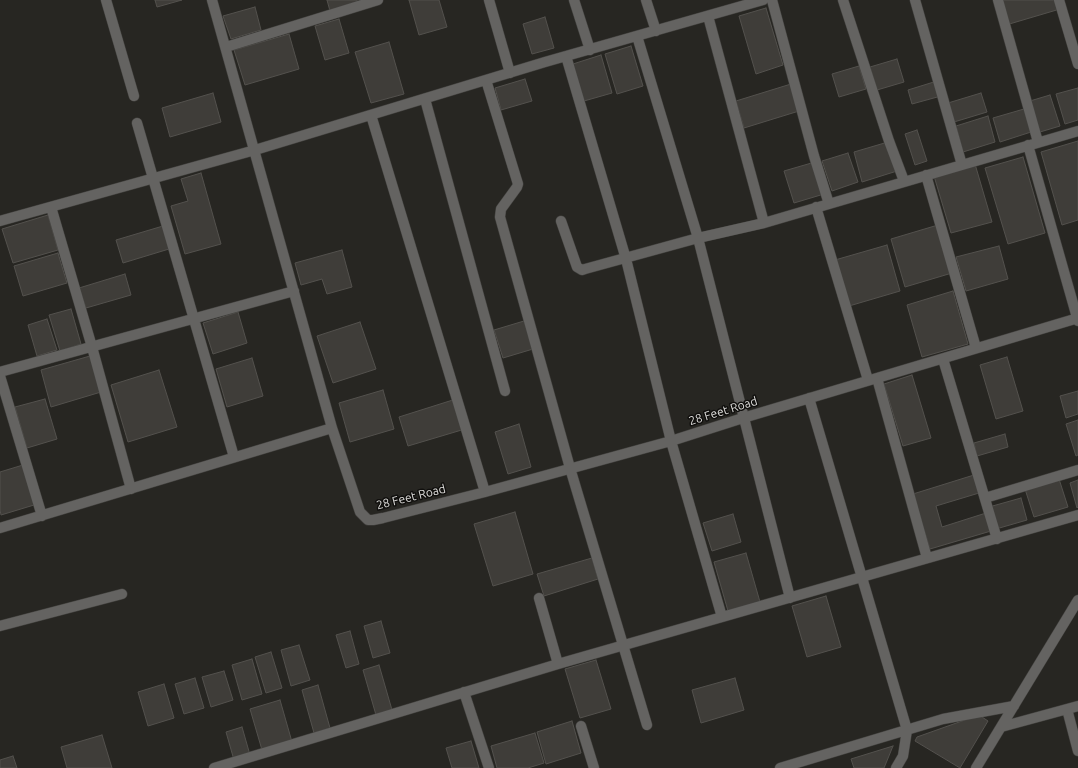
<!DOCTYPE html>
<style>
body{margin:0}
canvas{display:block;background:#272622}
</style>
<canvas width="1078" height="768"></canvas>
<script>
const g = document.querySelector('canvas').getContext('2d');
g.lineJoin = 'round';
function fillPath(path, color) {
  g.fillStyle = color;
  g.fill(path, 'evenodd');
}
function toPath(rows) {
  const path = new Path2D();
  for (const r of rows) {
    path.moveTo(r[0], r[1]);
    for (let i = 2; i < r.length; i += 2) path.lineTo(r[i], r[i + 1]);
  }
  return path;
}
function trace(path, color, width, dash) {
  g.strokeStyle = color;
  g.lineWidth = width;
  g.lineCap = dash ? 'butt' : 'round';
  g.setLineDash(dash || []);
  g.stroke(path);
}
function label(font, color, halo, rows, align = 'center') {
  g.font = font + ' Ubuntu,sans-serif';
  g.lineWidth = 3;
  g.setLineDash([]);
  g.textBaseline = 'middle';
  g.strokeStyle = halo;
  g.fillStyle = color;
  for (const [text, x, y, turn = 0] of rows) {
    g.save();
    g.translate(x, y);
    g.rotate((+turn || 0) * Math.PI / 180);
    g.textAlign = isNaN(turn) ? turn : align;
    if (halo) g.strokeText(text, 0, 0);
    g.fillText(text, 0, 0);
    g.restore();
  }
}
const building = toPath([
 [155,0,182,0,157,7,155,0],
 [327,0,357,0,358,4,330,11,327,0],
 [409,0,439,0,447,27,419,35,409,0],
 [999,0,1057,0,1060,9,1006,25,999,0],
 [255,7,261,30,231,39,223,16,255,7],
 [766,8,783,65,756,74,739,16,766,8],
 [545,17,554,48,532,54,523,24,545,17],
 [339,19,349,53,325,60,315,26,339,19],
 [289,34,299,69,245,85,234,50,289,34],
 [389,42,404,94,371,103,355,52,389,42],
 [631,46,643,86,617,94,605,54,631,46],
 [601,55,612,93,584,101,573,64,601,55],
 [897,59,904,82,877,90,870,67,897,59],
 [859,66,866,89,839,97,832,74,859,66],
 [525,79,532,101,501,110,495,88,525,79],
 [937,81,941,96,912,104,908,90,937,81],
 [791,84,799,111,744,128,736,101,791,84],
 [1078,88,1078,120,1065,124,1056,94,1078,88],
 [213,93,221,122,170,137,162,108,213,93],
 [981,93,987,112,954,122,948,103,981,93],
 [1050,95,1060,126,1040,132,1030,101,1050,95],
 [1024,109,1031,132,1000,142,993,118,1024,109],
 [988,116,995,142,963,152,956,126,988,116],
 [917,130,927,161,915,165,905,134,917,130],
 [1078,141,1078,220,1062,225,1041,152,1078,141],
 [888,142,897,171,862,182,854,152,888,142],
 [848,153,858,182,832,191,822,161,848,153],
 [1023,157,1045,233,1008,244,985,168,1023,157],
 [815,162,824,194,794,203,784,171,815,162],
 [975,164,992,222,951,233,934,176,975,164],
 [201,173,221,244,185,254,171,206,188,201,181,179,201,173],
 [48,215,58,250,13,263,2,229,48,215],
 [938,225,952,273,905,287,891,239,938,225],
 [163,226,169,249,123,263,116,240,163,226],
 [887,245,900,291,849,306,835,260,887,245],
 [999,246,1008,279,966,291,956,257,999,246],
 [342,250,352,287,327,294,322,279,301,285,295,263,342,250],
 [58,253,67,283,23,296,14,266,58,253],
 [125,274,131,295,86,308,79,288,125,274],
 [953,291,968,344,922,357,907,305,953,291],
 [71,309,81,344,60,351,49,315,71,309],
 [238,312,247,343,213,354,203,323,238,312],
 [47,319,57,350,37,356,28,325,47,319],
 [524,321,533,349,503,358,494,330,524,321],
 [360,322,376,369,333,383,317,336,360,322],
 [90,356,101,392,51,407,41,370,90,356],
 [1007,357,1023,411,996,419,980,365,1007,357],
 [252,358,263,396,227,407,216,369,252,358],
 [159,370,177,427,128,442,111,385,159,370],
 [912,375,931,438,903,446,884,384,912,375],
 [383,390,394,429,350,442,339,403,383,390],
 [1078,391,1078,414,1066,418,1060,396,1078,391],
 [45,399,57,439,27,448,15,407,45,399],
 [456,399,465,429,408,446,399,417,456,399],
 [1078,420,1078,455,1076,456,1066,424,1078,420],
 [519,424,531,467,508,474,495,432,519,424],
 [1005,434,1008,447,977,456,974,443,1005,434],
 [23,465,34,505,1,515,0,510,0,472,23,465],
 [974,475,979,493,936,506,942,527,986,513,991,531,930,549,913,494,974,475],
 [1059,479,1068,507,1034,517,1025,489,1059,479],
 [1078,480,1078,507,1077,508,1070,483,1078,480],
 [1021,498,1027,520,996,529,989,507,1021,498],
 [515,512,533,574,493,586,474,524,515,512],
 [733,514,741,542,712,551,703,523,733,514],
 [746,553,760,602,728,611,714,562,746,553],
 [592,558,598,579,544,596,537,574,592,558],
 [826,596,841,647,807,657,792,606,826,596],
 [381,621,390,653,373,658,364,626,381,621],
 [350,631,359,664,346,668,336,635,350,631],
 [299,645,310,680,291,686,281,650,299,645],
 [271,652,282,688,266,693,255,657,271,652],
 [252,659,262,694,242,700,232,665,252,659],
 [596,660,611,709,580,718,565,669,596,660],
 [379,665,392,710,376,715,363,670,379,665],
 [224,671,233,700,211,707,202,677,224,671],
 [195,678,204,708,184,714,175,684,195,678],
 [735,678,744,710,701,723,692,690,735,678],
 [164,684,174,718,148,726,138,692,164,684],
 [318,685,330,728,314,733,302,690,318,685],
 [280,700,292,742,262,750,250,709,280,700],
 [979,715,988,721,960,768,915,741,917,737,979,715],
 [572,721,581,753,546,764,537,732,572,721],
 [242,727,250,755,234,760,226,732,242,727],
 [535,733,544,763,528,768,497,768,491,746,535,733],
 [102,735,112,768,67,768,61,747,102,735],
 [471,741,479,768,452,768,446,748,471,741],
 [893,746,884,768,854,768,851,759,893,746],
 [13,756,17,768,0,768,0,760,13,756]
]);
const minor = toPath([
 [106,0,134,96],
 [212,0,332,428,360,512,368,520,373,520,383,518,485,492,671,441,743,418,1078,318],
 [489,0,510,73],
 [574,0,590,50],
 [646,0,656,31],
 [772,0,814,156,829,204],
 [843,0,889,141,904,181],
 [915,0,962,165],
 [998,0,1038,142],
 [1059,0,1078,64],
 [708,16,764,223],
 [637,36,698,238,790,598],
 [226,47,378,0],
 [566,56,626,259,671,441,722,617],
 [486,80,518,184,517,187,501,209,500,217,570,468,647,725],
 [425,99,505,391],
 [371,115,485,492],
 [137,123,234,457],
 [1028,145,1078,321],
 [926,175,976,348],
 [51,207,92,347,131,489],
 [816,207,868,380],
 [0,221,255,150,545,62,763,0],
 [561,221,577,267,582,270,585,269,698,238,764,223,1078,131],
 [943,359,997,539],
 [0,372,294,291],
 [0,376,42,516],
 [877,378,927,558],
 [809,398,907,730,903,756,896,768],
 [985,498,1078,470],
 [0,528,332,428],
 [539,598,558,664],
 [0,626,122,594],
 [464,692,489,768],
 [1067,709,1078,751],
 [581,726,594,768],
 [1001,727,1078,706],
 [214,768,558,664,1078,515],
 [780,768,943,719,1014,706],
 [976,768,1078,600]
]);
const streetNames = [
 ["28 Feet Road",723,411,-17],
 ["28 Feet Road",411,497,-14]
];
fillPath(building, '#3f3d39');
trace(building, '#53514d', 1);
trace(minor, '#444340', 11);
trace(minor, '#646361', 10);
label('12px', '#dfdedc', '#100f0d', streetNames);
</script>
